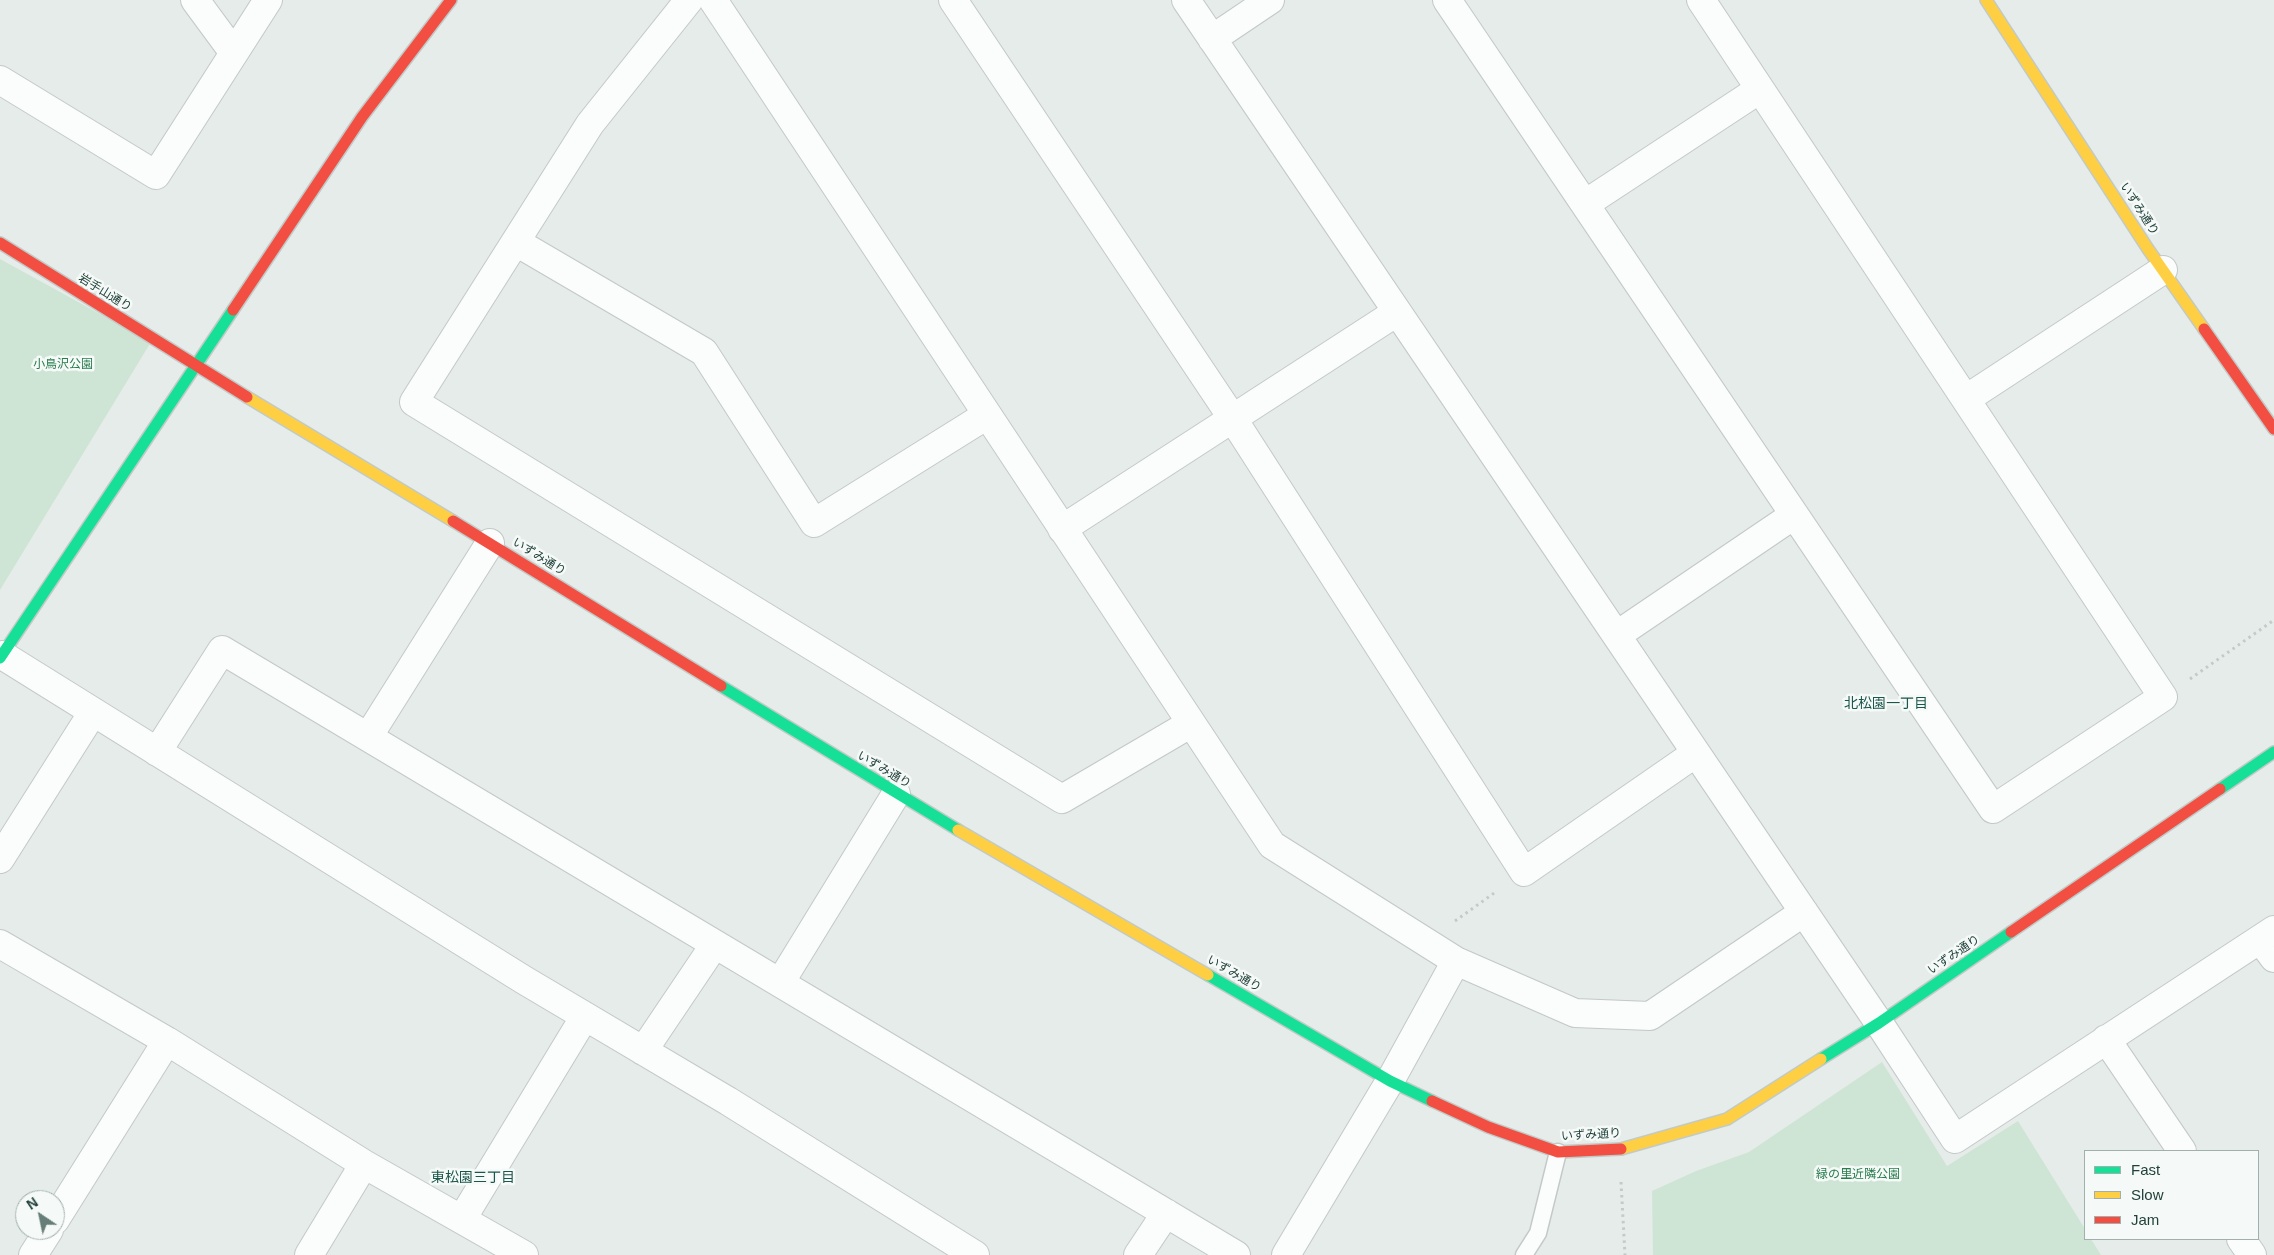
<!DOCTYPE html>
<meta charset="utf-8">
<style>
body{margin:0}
#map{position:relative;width:2274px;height:1255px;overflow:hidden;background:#e6ece9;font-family:Arial,sans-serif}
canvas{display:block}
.legend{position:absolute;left:2084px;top:1150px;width:175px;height:90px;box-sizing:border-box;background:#f5faf8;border:1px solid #a1b0ac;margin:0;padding:6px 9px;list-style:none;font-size:15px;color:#22413a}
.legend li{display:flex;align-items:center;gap:10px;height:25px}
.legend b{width:25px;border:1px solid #a1b0ac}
.north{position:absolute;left:15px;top:1190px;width:50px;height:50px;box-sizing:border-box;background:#f5faf8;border:1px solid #a1b0ac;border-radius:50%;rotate:326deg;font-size:14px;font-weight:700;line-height:20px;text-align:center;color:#22413a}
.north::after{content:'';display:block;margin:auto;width:18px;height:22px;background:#677d77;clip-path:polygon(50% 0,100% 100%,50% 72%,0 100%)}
</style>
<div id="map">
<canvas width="2274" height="1255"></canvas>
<ul class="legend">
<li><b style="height:6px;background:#16e098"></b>Fast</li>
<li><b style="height:6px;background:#ffcf43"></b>Slow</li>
<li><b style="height:6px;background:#f24e42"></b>Jam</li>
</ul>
<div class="north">N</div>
</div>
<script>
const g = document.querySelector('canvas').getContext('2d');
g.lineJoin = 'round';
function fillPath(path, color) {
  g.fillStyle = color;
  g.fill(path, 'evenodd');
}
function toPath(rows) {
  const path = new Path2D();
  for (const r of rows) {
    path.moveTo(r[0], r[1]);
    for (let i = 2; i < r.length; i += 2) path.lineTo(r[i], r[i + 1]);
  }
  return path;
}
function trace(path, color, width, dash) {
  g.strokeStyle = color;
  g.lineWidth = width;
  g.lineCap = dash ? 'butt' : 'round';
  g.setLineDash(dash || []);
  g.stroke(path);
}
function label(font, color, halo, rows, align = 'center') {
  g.font = font + ' Arial,"Noto Sans JP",sans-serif';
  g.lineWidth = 5;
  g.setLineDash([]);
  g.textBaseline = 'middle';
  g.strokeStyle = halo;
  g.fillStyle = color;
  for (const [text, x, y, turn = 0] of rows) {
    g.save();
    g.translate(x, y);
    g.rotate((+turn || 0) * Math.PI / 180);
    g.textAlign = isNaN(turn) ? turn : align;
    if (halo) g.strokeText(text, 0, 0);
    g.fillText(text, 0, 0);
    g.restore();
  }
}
const green = toPath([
 [0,259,151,342,0,590],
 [1882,1062,1947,1166,2018,1121,2085,1229,2085,1239,2091,1239,2101,1255,1653,1255,1652,1191,1696,1171,1749,1152]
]);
const path = toPath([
 [2190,679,2274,620],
 [1455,921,1497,891],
 [1621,1182,1625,1255]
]);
const lane = toPath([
 [1524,1255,1538,1233,1558,1152]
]);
const street = toPath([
 [195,0,234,53],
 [689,0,590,124,414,402,1062,799,1190,724],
 [713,0,1272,845,1456,961,1575,1013,1650,1016,1804,912],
 [953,0,1233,419,1524,872,1696,753],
 [1186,0,1879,1023,1955,1139,2274,930],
 [1447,0,1993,809,2163,697,1701,0],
 [1212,39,1270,0],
 [0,80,156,175,268,0],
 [1585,204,1760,89],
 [516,242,704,352,814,523,987,415],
 [1966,399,2163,270],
 [1062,529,1397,312],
 [1617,635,1794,515],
 [2,655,524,980,728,1101,975,1255],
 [368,737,490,543],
 [157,752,222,650,1236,1255],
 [0,859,93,712],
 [2260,939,2274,958],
 [0,944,167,1041,364,1164,524,1255],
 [780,983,896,794],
 [2106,1039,2182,1151],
 [643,1051,715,944],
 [462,1219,585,1016],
 [55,1220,167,1041],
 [2241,1239,2252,1255],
 [33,1255,49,1230],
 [309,1255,364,1164],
 [1138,1255,1166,1213],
 [1286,1255,1390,1081,1456,961]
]);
const fast = toPath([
 [0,658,233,310],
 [721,686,958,830],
 [2220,789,2274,752],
 [1208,975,1390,1081,1432,1101],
 [1821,1059,1879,1023,2011,932]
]);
const slow = toPath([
 [1986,0,2148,249,2204,329],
 [247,397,453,521],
 [958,830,1208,975],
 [1621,1149,1727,1119,1821,1059]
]);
const jam = toPath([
 [0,243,247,397],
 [233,310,362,117,451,0],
 [2204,329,2274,429],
 [453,521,721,686],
 [2011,932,2220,789],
 [1432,1101,1488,1127,1558,1152,1621,1149]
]);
const streetNames = [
 ["いずみ通り",2139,209,57],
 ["岩手山通り",105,293,32],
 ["いずみ通り",539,557,32],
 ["いずみ通り",884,770,31],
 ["いずみ通り",1954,955,-34],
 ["いずみ通り",1234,974,30],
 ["いずみ通り",1591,1135,-3]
];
const parkNames = [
 ["小鳥沢公園",63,365],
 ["緑の里近隣公園",1858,1175]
];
const neighbourhoodNames = [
 ["北松園一丁目",1886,704],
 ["東松園三丁目",473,1178]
];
fillPath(green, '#cee5d6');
trace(lane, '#c3c9c7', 19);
trace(street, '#c3c9c7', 30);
trace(fast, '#c1cac7', 14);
trace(slow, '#c1cac7', 14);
trace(jam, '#c1cac7', 14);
trace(path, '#c2cbc9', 3, [2.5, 4]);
trace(lane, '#fbfcfc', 16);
trace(street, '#fbfcfc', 28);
trace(fast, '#16e098', 11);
trace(slow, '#ffcf43', 11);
trace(jam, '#f24e42', 11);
label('12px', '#22413a', '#f5faf8', streetNames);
label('12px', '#297b4c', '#f5faf8', parkNames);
label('14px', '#1c554a', '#f5faf8', neighbourhoodNames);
</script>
